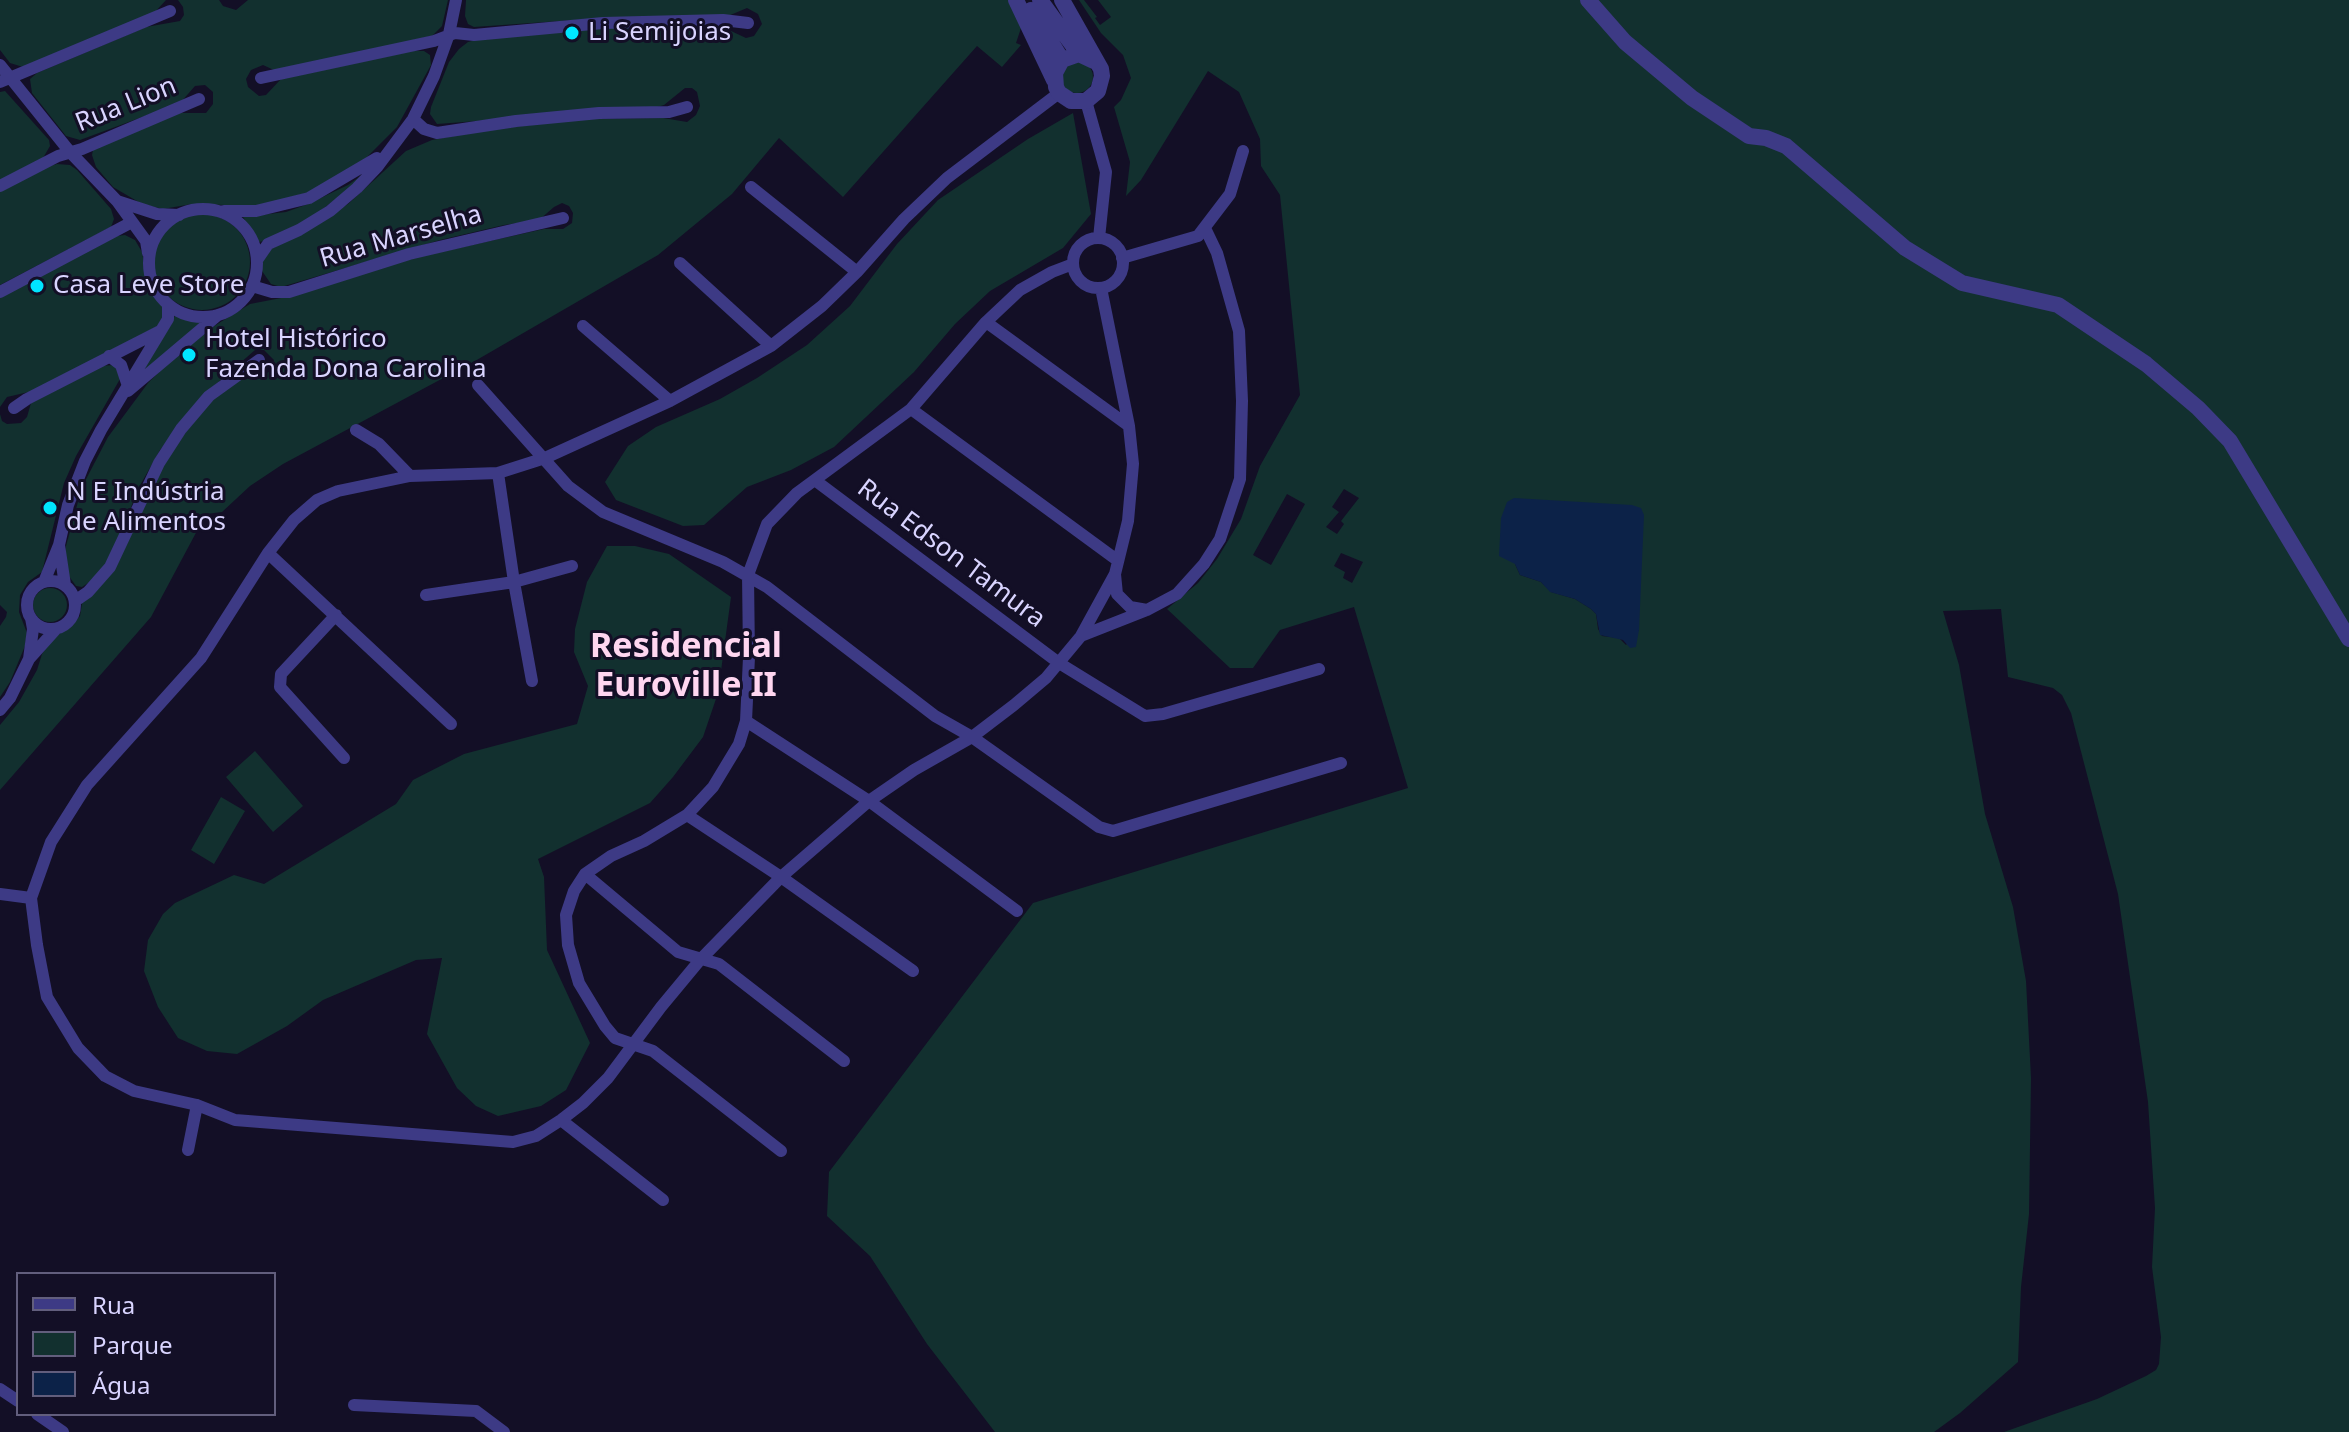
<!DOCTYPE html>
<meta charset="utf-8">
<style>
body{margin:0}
#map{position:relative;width:2349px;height:1432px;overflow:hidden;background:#130f26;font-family:"Noto Sans",sans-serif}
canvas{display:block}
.legend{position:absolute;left:16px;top:1272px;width:260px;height:144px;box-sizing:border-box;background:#130f26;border:2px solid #625e7d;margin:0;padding:10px 14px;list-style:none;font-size:24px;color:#d9d4ff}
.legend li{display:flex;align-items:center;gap:16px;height:40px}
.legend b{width:40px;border:2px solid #625e7d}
</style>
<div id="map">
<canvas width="2349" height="1432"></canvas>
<ul class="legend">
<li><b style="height:10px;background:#3d3a85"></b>Rua</li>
<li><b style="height:22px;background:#12302f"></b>Parque</li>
<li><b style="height:22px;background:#0c2248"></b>Água</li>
</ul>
</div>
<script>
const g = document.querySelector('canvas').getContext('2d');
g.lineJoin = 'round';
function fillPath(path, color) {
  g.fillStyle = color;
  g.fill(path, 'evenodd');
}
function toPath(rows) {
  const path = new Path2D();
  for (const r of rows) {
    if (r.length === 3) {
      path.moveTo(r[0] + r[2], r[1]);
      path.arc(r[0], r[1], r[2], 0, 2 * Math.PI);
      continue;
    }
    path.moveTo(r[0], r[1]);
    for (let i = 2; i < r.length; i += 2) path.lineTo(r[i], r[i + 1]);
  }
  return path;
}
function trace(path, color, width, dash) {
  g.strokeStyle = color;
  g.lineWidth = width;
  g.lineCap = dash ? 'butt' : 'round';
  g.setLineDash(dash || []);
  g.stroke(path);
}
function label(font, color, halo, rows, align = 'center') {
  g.font = font + ' "Noto Sans",sans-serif';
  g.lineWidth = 6;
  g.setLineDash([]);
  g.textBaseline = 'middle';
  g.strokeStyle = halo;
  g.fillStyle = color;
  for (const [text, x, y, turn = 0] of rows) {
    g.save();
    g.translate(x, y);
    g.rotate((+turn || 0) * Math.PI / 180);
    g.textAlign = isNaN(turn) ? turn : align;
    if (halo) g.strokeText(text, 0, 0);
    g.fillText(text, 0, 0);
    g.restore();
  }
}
const green = toPath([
 [0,0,166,0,155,12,23,67,10,63,0,50],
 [178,0,219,0,223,6,236,10,248,0,448,0,442,26,432,36,276,71,263,65,251,70,246,79,248,87,259,96,266,95,281,79,412,51,424,51,430,55,431,65,397,127,358,166,314,191,257,206,192,204,163,209,142,204,113,187,96,167,92,155,93,150,179,113,206,113,213,104,213,92,205,85,195,86,181,102,172,106,80,140,66,136,32,93,30,79,37,73,146,27,180,21,184,15,183,7],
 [466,0,1012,0,1022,25,1016,43,1021,45,1002,67,977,46,843,197,779,138,732,194,658,255,475,361,283,464,250,486,222,512,206,514,151,617,0,790,0,725,19,702,37,670,42,654,52,639,71,626,80,616,82,603,92,594,170,454,186,432,217,394,239,379,261,378,271,370,274,360,264,350,255,350,206,393,160,450,138,489,117,544,105,565,94,579,82,587,76,586,63,568,66,546,82,487,108,437,148,383,165,366,211,328,250,304,281,298,400,261,544,229,563,229,572,223,573,213,569,206,562,203,554,207,539,220,504,225,440,240,281,287,271,284,262,271,262,259,269,250,348,204,406,151,432,140,485,130,586,119,663,118,687,122,696,115,700,106,697,92,692,88,685,88,664,105,654,108,437,124,430,114,431,107,449,62,459,49,468,42,479,39,577,29,716,24,746,38,754,36,762,24,758,14,747,8,728,16,575,20,474,27,468,24,465,16],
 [1079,0,1084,0,1097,17,1095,18,1100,25,1111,17,1098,0,2349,0,2349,1432,2004,1432,2097,1399,2146,1376,2156,1370,2159,1364,2161,1337,2152,1267,2155,1208,2148,1102,2118,894,2071,713,2062,695,2053,688,2008,677,2001,609,1943,611,1959,665,1985,814,2013,907,2026,981,2031,1078,2029,1214,2021,1287,2018,1362,1960,1413,1934,1432,995,1432,927,1344,870,1256,827,1216,829,1172,1033,903,1408,788,1354,607,1280,630,1253,668,1230,668,1167,609,1198,583,1217,559,1241,519,1260,466,1300,395,1280,195,1261,166,1260,139,1239,92,1208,71,1141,180,1126,196,1130,162,1114,107,1121,100,1131,78,1123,55,1101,33],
 [1344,489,1359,498,1341,521,1344,524,1337,534,1326,527,1339,512,1332,507],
 [1287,494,1305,504,1271,565,1253,555],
 [1341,553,1363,562,1352,583,1343,578,1345,572,1334,566],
 [1515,564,1639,630,1626,645,1619,638,1602,636,1598,629,1596,614,1591,609,1575,599,1551,592,1541,582,1520,575],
 [1077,77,16],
 [5,91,49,140,50,146,43,158,0,182,0,92],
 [1073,113,1091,214,1063,248,990,291,955,324,914,372,834,447,791,470,747,487,704,525,683,526,616,500,605,482,628,446,656,427,720,399,757,378,807,345,850,306,897,244,938,200,1028,139],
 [57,164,70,165,77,170,111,209,114,219,111,227,0,285,0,191,46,167],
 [366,172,358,182,307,221,269,240,259,242,243,217,286,212,308,204,348,185],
 [202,262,48],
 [125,235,135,240,142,252,148,286,163,306,165,313,158,326,33,391,7,397,0,407,0,296,117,236],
 [175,315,202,323,137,377,171,325],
 [115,365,120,379,76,456,64,483,42,572,28,582,20,595,19,612,27,633,25,646,10,682,0,697,0,626,6,617,7,612,0,605,0,414,2,421,7,424,21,423,27,417,31,403,98,366],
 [607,546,635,546,669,554,731,597,718,693,703,737,673,777,650,803,538,859,544,877,547,950,590,1043,566,1090,541,1106,498,1116,476,1106,457,1088,427,1034,442,958,416,960,323,1000,287,1026,237,1054,207,1051,178,1038,158,1007,144,971,148,940,163,914,175,903,234,875,264,884,396,804,413,780,464,754,577,724,588,686,574,652,575,629,587,582],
 [50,605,17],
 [255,751,303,806,273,832,226,777],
 [221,797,245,811,214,864,191,850]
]);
const water = toPath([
 [1514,498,1632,505,1641,508,1644,515,1639,630,1636,647,1630,648,1623,640,1600,635,1596,614,1591,609,1575,599,1550,592,1541,582,1520,575,1515,564,1499,556,1501,518,1507,502]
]);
const minor = toPath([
 [0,65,70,152,117,201,146,241,148,253],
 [261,78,434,41,455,33,474,35,603,23,723,20,748,23],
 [0,82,170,11],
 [1059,93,947,178,904,219,857,272,822,306,771,346,670,401,545,458,498,473,410,476,338,491,317,500,294,520,268,553,201,658,87,785,51,842,31,898,37,945,47,997,78,1048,105,1076,134,1091,197,1105,235,1120,513,1142,536,1136,561,1120,583,1103,608,1078,661,1007,700,960,781,877,869,801,914,770,972,737,1014,705,1046,678,1081,636,1115,574,1128,521,1133,464,1129,426,1101,288],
 [1086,101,1106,172,1099,238],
 [413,119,424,129,437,133,516,121,599,113,669,112,687,107],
 [0,186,58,156,82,149,199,99],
 [751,187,857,272],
 [117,201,157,214,179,215],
 [203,263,54],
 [224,211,256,211,309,198,377,158],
 [1098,263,25],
 [1122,258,1198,236,1230,194,1243,151],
 [257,260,268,244,299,230,330,211,357,188,378,166,413,119,434,76,449,34,456,0],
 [680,263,771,346],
 [252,286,272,292,289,292,409,254,563,218],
 [0,292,132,222],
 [986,322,1129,426],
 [583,326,670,401],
 [109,356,121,365,128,386],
 [478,385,568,486,603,512,723,562,767,587,935,716,972,737,1099,827,1113,831,1341,763],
 [128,391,218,315],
 [14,408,27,399,160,331],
 [911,409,1117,560],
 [356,430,379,444,410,476],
 [498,473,514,582,532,681],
 [816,481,1059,663,1145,716,1163,714,1319,669],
 [268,553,451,724],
 [1115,574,1117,594,1130,607,1147,610],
 [51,605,24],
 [44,582,59,545],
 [65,585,59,545,68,505,85,461,101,430,168,319,168,305],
 [426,595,514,582,572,566],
 [75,601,88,592,110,567,159,463,181,429,209,396,259,360],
 [336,615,281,674,280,687,344,758],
 [1081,636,1147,610,1177,594,1204,564,1220,539,1240,479,1242,401,1239,331,1217,253,1205,228],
 [29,659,56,629],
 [0,710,10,698,29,659,33,629,31,618],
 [746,721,869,801,1017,911],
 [687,815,781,877,913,971],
 [585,874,678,952,719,964,844,1061],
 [0,894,31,898],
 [561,1120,663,1200],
 [188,1150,197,1105],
 [781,1151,653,1051,615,1038,605,1026,579,983,568,945,566,915,574,891,585,874,611,856,644,841,687,815,713,787,739,744,746,721,749,657,748,575,767,524,797,493,911,409,986,322,1020,290,1052,272,1073,264],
 [0,1389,18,1401],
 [354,1405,476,1411,504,1432],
 [37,1414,63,1432]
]);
const tertiary = toPath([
 [1016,0,1054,80],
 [1040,0,1079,54],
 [1062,0,1101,69,1102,76,1098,91,1086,101,1071,101,1059,93,1056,87,1055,73,1062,60,1079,54,1096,62],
 [1588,0,1625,42,1692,98,1749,136,1766,138,1786,146,1905,248,1962,283,2058,305,2146,364,2198,408,2230,441,2349,639],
 [1031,10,1062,60]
]);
const markers = [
 [572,33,8,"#00e5ff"],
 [37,286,8,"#00e5ff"],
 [189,355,8,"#00e5ff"],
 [50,508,8,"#00e5ff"]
];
const poiNames = [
 ["Li Semijoias",588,33],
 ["Casa Leve Store",53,286],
 ["Hotel Histórico",205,340],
 ["Fazenda Dona Carolina",205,370],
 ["N E Indústria",66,493],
 ["de Alimentos",66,523]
];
const streetNames = [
 ["Rua Lion",126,105,-22],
 ["Rua Marselha",401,237,-16],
 ["Rua Edson Tamura",951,554,37]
];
const districtNames = [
 ["Residencial",686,647],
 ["Euroville II",686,686]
];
fillPath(green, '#12302f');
fillPath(water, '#0c2248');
trace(minor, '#3d3a85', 12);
trace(tertiary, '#3d3a85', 16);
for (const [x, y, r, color] of markers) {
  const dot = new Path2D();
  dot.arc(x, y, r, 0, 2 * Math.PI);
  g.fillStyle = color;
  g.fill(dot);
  trace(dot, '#130f26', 3);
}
label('26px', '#d9d4ff', '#130f26', poiNames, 'left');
label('26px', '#d9d4ff', '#130f26', streetNames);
label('bold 34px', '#ffd6f0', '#130f26', districtNames);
</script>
